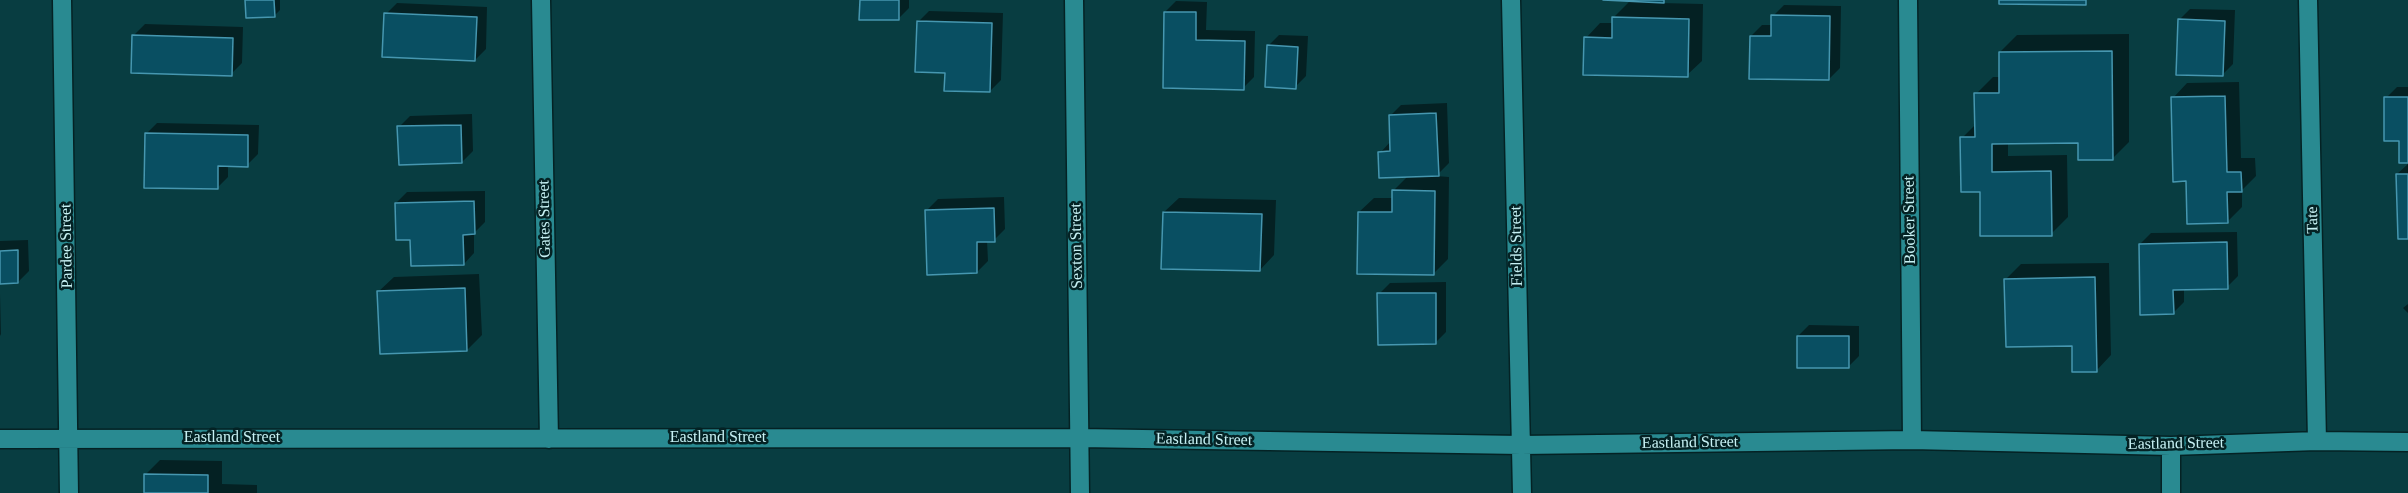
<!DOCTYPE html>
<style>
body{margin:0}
canvas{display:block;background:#083d41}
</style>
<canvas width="2408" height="493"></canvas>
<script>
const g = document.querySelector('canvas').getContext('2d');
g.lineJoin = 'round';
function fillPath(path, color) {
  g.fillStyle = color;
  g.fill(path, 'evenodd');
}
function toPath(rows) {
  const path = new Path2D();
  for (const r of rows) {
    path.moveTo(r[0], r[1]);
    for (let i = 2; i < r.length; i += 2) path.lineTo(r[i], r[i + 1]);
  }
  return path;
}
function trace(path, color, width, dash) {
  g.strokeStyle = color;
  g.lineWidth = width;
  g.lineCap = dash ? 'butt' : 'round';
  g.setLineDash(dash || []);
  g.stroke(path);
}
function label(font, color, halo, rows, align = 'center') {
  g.font = font + ' "Times New Roman",serif';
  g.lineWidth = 5;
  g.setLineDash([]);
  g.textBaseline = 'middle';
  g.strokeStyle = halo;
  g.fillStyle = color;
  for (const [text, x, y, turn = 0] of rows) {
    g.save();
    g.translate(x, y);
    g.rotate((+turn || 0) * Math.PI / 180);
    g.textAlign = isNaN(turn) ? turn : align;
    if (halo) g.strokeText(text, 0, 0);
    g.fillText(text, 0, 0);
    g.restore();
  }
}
const shadow = toPath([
 [247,0,280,0,280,10,274,16],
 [861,0,909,0,909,8,898,19],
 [1617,0,1665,0,1661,3,1703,4,1702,61,1687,75,1586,38,1600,23,1614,23,1614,17,1631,0],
 [1176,1,1207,2,1206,30,1255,31,1254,77,1243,88,1165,12],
 [397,3,487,7,486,49,475,60,386,14],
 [1784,5,1841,6,1840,68,1829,79,1751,36,1762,25,1773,25,1773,16],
 [2190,9,2235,10,2233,64,2222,75,2179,20],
 [929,11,1003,13,1001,80,990,91,946,71,918,22],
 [145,24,243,27,242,63,231,74,134,35],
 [2129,34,2129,142,2112,159,2080,142,2008,142,2008,156,2067,155,2068,217,2051,234,1981,190,1962,138,1976,124,1976,94,1993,77,2000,77,2000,52,2017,35],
 [1279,35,1308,36,1306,76,1295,87,1268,46],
 [2239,82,2241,158,2255,158,2256,176,2242,190,2242,207,2227,222,2187,179,2173,98,2187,83],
 [2397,87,2408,87,2408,162,2386,98],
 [1447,103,1449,163,1436,176,1449,177,1448,259,1433,274,1359,212,1374,198,1393,198,1394,190,1409,175,1380,153,1391,141,1390,116,1401,105],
 [472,114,473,151,462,162,399,127,410,116],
 [157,123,259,125,258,154,247,165,228,165,228,177,217,188,146,134],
 [2408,164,2408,237,2397,174],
 [485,191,485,222,474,233,474,253,464,264,412,238,396,203,407,192],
 [1004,197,1005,229,994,240,987,240,988,261,977,272,927,210,938,199],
 [1179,198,1276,200,1274,255,1260,270,1164,212],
 [2237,232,2238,276,2227,287,2184,288,2184,302,2173,313,2140,244,2151,233],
 [28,240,29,271,18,282,0,282,0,241],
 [2109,263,2111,355,2097,370,2006,279,2021,264],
 [479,274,482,335,467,350,379,291,394,277],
 [1446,282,1446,332,1435,343,1379,294,1390,283],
 [0,293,1,334,0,336],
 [2408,304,2408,313,2403,308],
 [1809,325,1859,326,1859,356,1848,367,1798,336],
 [160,460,222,461,222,484,257,485,257,493,145,493,145,475]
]);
const building = toPath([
 [245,0,274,0,275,17,246,18,245,0],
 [860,0,899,0,899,20,859,20,860,0],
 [1603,0,1664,0,1664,3,1603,0],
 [1999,0,2086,0,2086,5,1999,4,1999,0],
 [1164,12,1196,12,1196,40,1245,41,1244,90,1163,88,1164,12],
 [384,13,477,17,475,61,382,57,384,13],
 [1771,15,1830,16,1829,80,1749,79,1750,36,1771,36,1771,15],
 [1612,17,1689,19,1688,77,1583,75,1584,37,1612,38,1612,17],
 [2178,19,2225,21,2223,76,2176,75,2178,19],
 [917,21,992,23,990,92,944,91,945,73,915,72,917,21],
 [132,35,233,38,232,76,131,73,132,35],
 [1267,45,1298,47,1296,89,1265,87,1267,45],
 [2112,51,2113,160,2078,160,2078,143,1992,144,1992,172,2051,171,2052,236,1980,236,1980,192,1961,192,1960,137,1975,137,1974,93,1999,93,1999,52,2112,51],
 [2225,96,2227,172,2241,172,2242,192,2227,192,2228,223,2187,224,2186,181,2173,182,2171,97,2225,96],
 [2384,97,2408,97,2408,163,2399,163,2399,141,2384,141,2384,97],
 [1436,113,1439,176,1379,178,1378,152,1390,151,1389,115,1436,113],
 [461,125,462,163,399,165,397,126,461,125],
 [145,133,248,135,248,167,218,166,218,189,144,188,145,133],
 [2396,174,2408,174,2408,239,2398,239,2396,174],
 [1392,190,1435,191,1434,275,1357,274,1358,212,1392,212,1392,190],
 [474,201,475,234,463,235,464,265,411,266,410,240,396,240,395,203,474,201],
 [994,208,995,242,977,242,977,273,927,275,925,210,994,208],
 [1163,212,1262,214,1260,271,1161,269,1163,212],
 [2227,242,2228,289,2173,290,2174,314,2140,315,2139,244,2227,242],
 [18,250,18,283,0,284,0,251,18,250],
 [2095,277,2097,372,2072,372,2072,346,2006,347,2004,279,2095,277],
 [465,288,467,351,380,354,377,291,465,288],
 [1377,293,1436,293,1436,344,1378,345,1377,293],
 [1797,336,1849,336,1849,368,1797,368,1797,336],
 [144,474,208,475,208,493,144,493,144,474]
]);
const minor = toPath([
 [62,0,69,493],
 [541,0,549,439],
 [1074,0,1080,493],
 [1511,0,1522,493],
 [1908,0,1912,440],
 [2308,0,2317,441],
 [0,439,1080,438,1521,445,1912,440,2171,446,2317,441,2408,442],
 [2171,446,2171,493]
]);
const streetNames = [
 ["Gates Street",545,219,-91],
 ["Booker Street",1910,220,-91],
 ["Tate",2313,220,-91],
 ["Pardee Street",67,246,-91],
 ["Sexton Street",1077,246,-91],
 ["Fields Street",1517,246,-91],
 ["Eastland Street",232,438],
 ["Eastland Street",718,438],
 ["Eastland Street",1204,440,1],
 ["Eastland Street",1690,443,-1],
 ["Eastland Street",2176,444,-1]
];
fillPath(shadow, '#0007');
fillPath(building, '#094f62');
trace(building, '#4697b0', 1.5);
trace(minor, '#042224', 21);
trace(minor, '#298a91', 18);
label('16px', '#c7f1f4', '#042224', streetNames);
</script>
